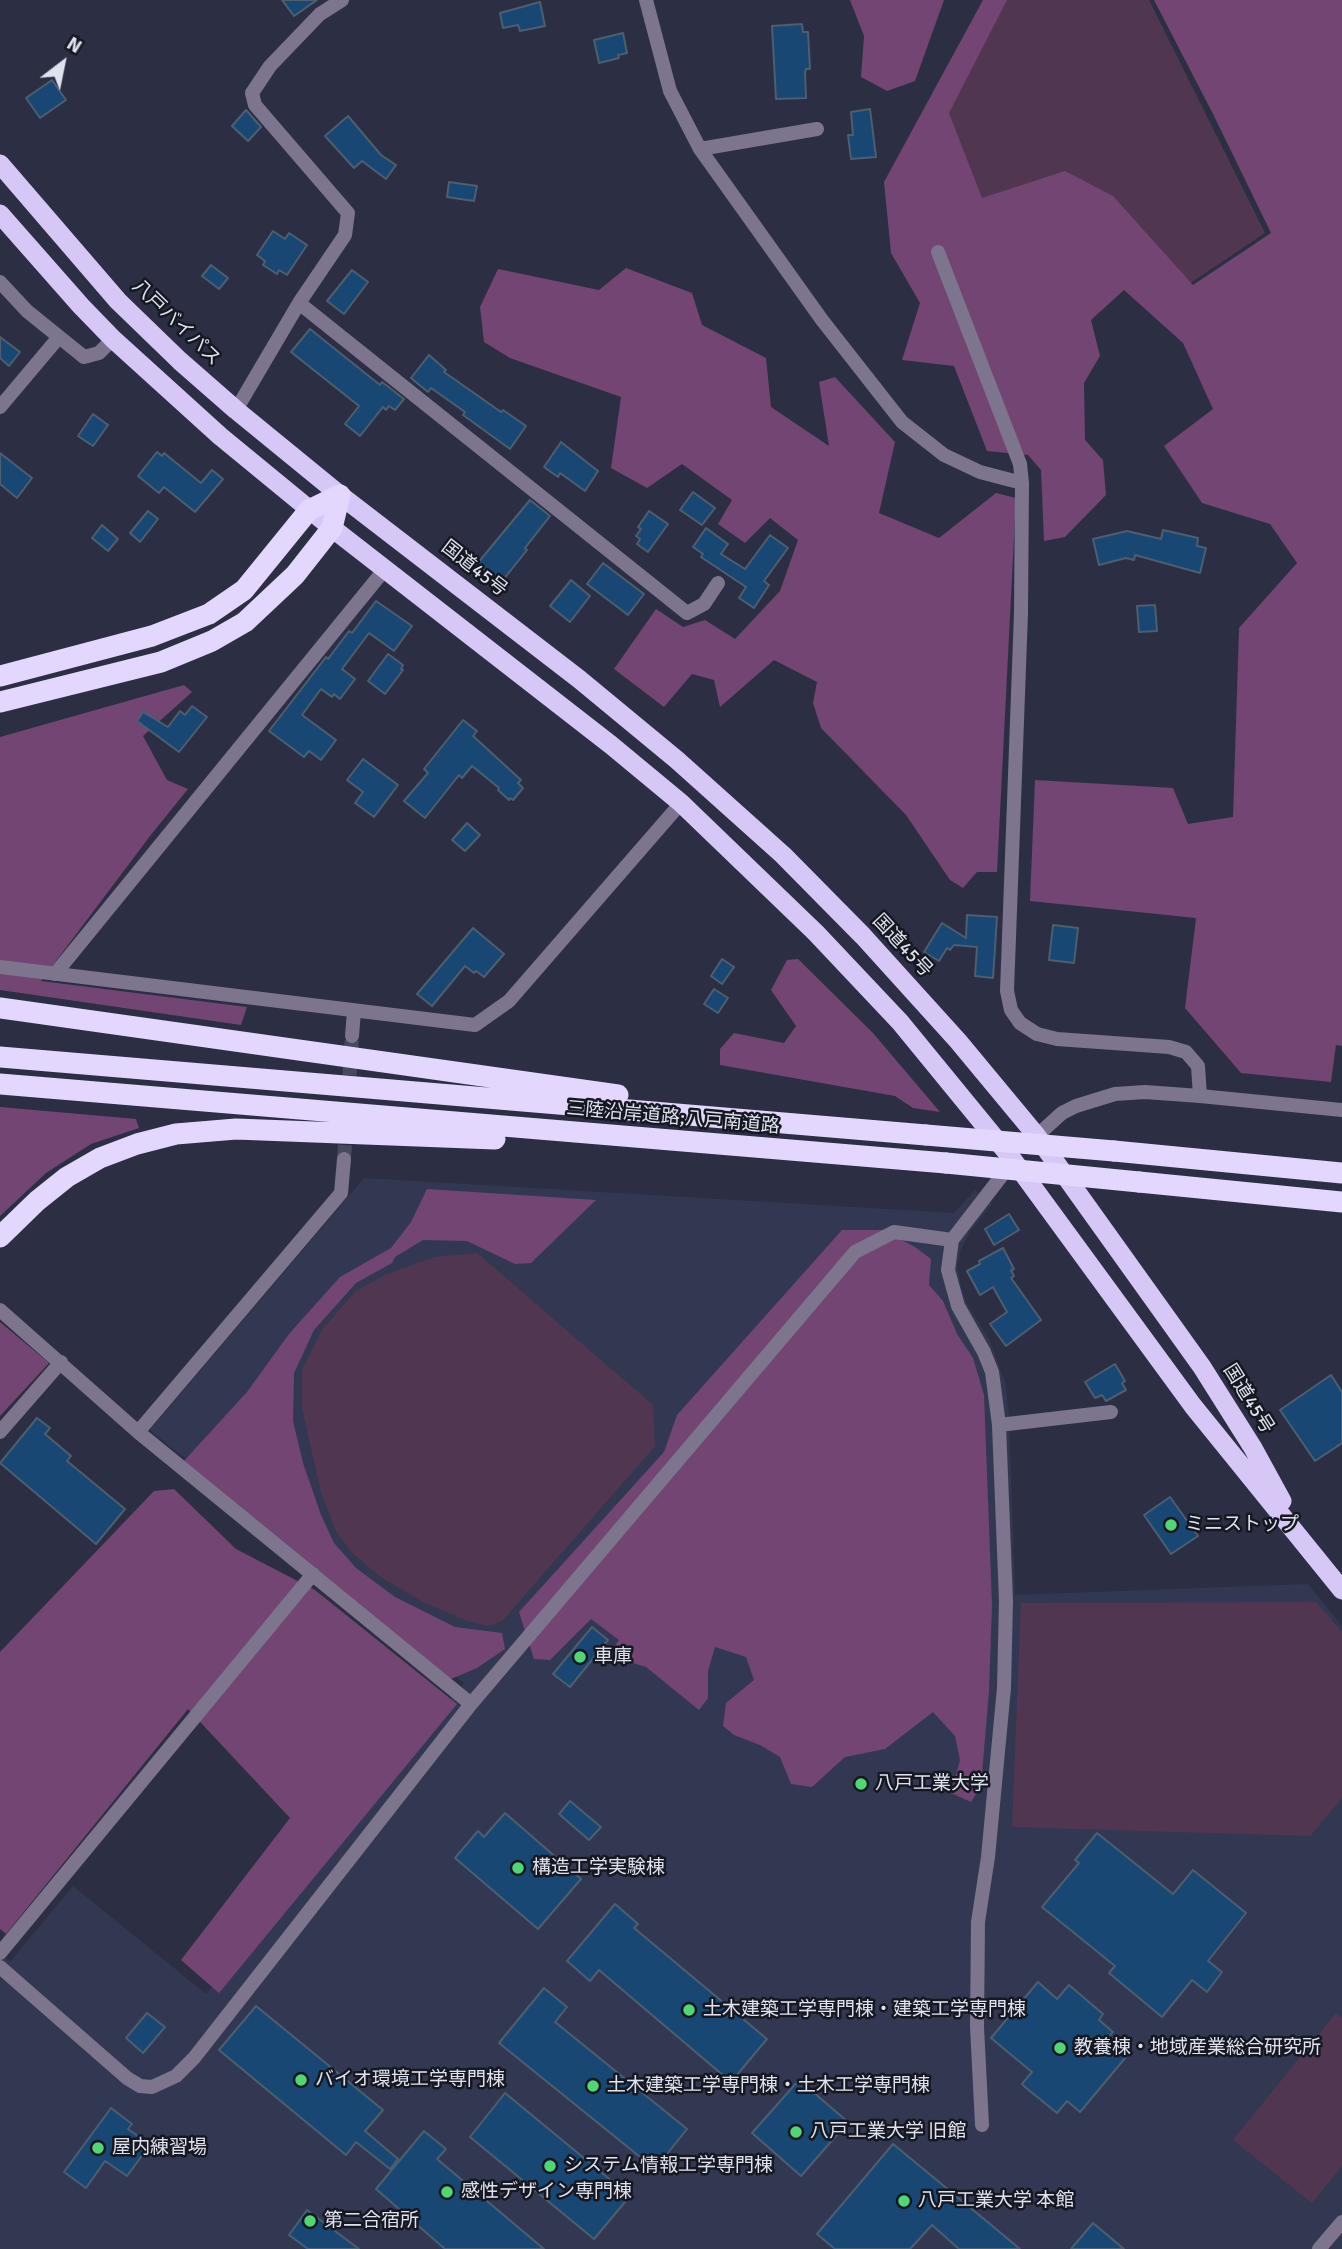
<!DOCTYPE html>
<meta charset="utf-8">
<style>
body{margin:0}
#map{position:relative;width:1342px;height:2249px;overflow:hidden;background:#2c2f43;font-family:Signika,sans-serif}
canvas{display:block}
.north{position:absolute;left:28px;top:28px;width:70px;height:70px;-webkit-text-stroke:5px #161821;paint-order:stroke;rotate:32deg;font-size:19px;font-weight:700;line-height:28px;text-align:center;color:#dee1ee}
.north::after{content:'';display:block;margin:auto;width:24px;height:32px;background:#dee1ee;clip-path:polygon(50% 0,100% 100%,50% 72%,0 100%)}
</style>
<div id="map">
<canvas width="1342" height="2249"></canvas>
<div class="north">N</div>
</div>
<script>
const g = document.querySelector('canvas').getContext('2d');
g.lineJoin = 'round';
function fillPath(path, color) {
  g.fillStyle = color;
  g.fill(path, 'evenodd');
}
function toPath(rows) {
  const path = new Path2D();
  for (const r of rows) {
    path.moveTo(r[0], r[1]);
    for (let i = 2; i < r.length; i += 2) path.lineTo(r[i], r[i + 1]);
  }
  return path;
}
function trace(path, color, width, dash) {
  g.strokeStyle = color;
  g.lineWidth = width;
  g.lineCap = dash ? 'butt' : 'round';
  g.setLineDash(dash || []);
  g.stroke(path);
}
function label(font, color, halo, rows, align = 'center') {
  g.font = font + ' Signika,"Noto Sans JP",sans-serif';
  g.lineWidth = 5;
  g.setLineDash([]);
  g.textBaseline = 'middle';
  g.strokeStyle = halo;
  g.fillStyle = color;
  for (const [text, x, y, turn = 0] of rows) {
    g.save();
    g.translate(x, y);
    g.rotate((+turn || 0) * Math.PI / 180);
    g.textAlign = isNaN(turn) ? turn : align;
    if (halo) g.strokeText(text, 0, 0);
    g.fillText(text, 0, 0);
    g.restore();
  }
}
const built = toPath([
 [364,1178,954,1213,975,1190,992,1204,970,1231,961,1249,957,1265,961,1287,967,1304,989,1339,1005,1382,1009,1416,1015,1595,1308,1584,1342,1626,1342,2249,0,2249,0,1953,10,1962,73,1886,206,1994,464,1683,150,1430]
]);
const green = toPath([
 [985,0,1149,0,1265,233,1177,292,964,260,920,132],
 [477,1253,653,1405,655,1446,502,1621,488,1626,468,1621,423,1602,381,1577,353,1554,336,1531,321,1492,302,1408,302,1370,323,1328,356,1291,387,1274,435,1257],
 [1316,1602,1342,1632,1342,1798,1310,1836,1012,1827,1021,1603],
 [1336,2013,1342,2018,1342,2166,1312,2203,1233,2140]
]);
const forest = toPath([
 [850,0,944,0,915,81,887,91,861,77,864,36],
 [983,0,1007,0,949,113,982,198,1065,171,1113,196,1193,285,1271,233,1213,114,1154,0,1342,0,1342,1046,1336,1045,1331,1082,1241,1073,1185,1008,1196,918,1030,901,1035,780,1173,788,1188,824,1233,817,1239,628,1297,563,1270,524,1202,503,1164,446,1213,409,1183,343,1124,290,1091,320,1100,356,1084,383,1085,440,1103,460,1106,495,1065,537,1044,541,1041,470,1028,455,987,451,954,366,902,360,920,303,891,253,884,182],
 [626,268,692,293,702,325,766,358,771,407,829,446,819,382,835,377,895,442,879,513,939,538,996,493,1016,498,997,872,977,872,963,888,950,880,906,815,821,728,813,703,817,682,774,660,720,707,714,680,692,674,664,707,614,669,656,609,683,627,705,620,735,639,780,591,798,540,770,518,745,543,718,524,732,500,682,464,647,488,611,468,621,397,510,358,484,342,480,307,498,269,599,290],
 [184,685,192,692,143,736,167,780,188,789,150,836,41,981,247,1007,241,1025,0,990,0,737],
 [798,959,873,1033,940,1112,913,1108,895,1096,720,1065,720,1049,734,1033,784,1043,796,1026,771,990,787,960],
 [0,1107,136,1119,139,1128,91,1144,46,1173,0,1216],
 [427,1189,596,1200,531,1263,515,1264,467,1241,423,1240,395,1257,392,1263,356,1283,314,1330,294,1373,293,1421,303,1463,321,1515,334,1543,356,1568,395,1597,455,1627,502,1633,505,1649,477,1668,451,1679,183,1462,247,1392,289,1334,340,1277,391,1248,411,1222],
 [842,1230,884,1230,915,1247,931,1259,929,1285,943,1301,957,1334,973,1358,984,1395,992,1605,989,1691,981,1786,971,1802,951,1793,960,1760,955,1736,933,1712,885,1749,845,1757,812,1787,791,1784,780,1757,760,1745,734,1735,723,1726,726,1703,754,1680,746,1657,715,1647,708,1671,708,1698,699,1710,646,1667,626,1661,614,1647,619,1640,591,1619,550,1660,534,1659,519,1612,664,1452,677,1415],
 [0,1322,49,1363,0,1416],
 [174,1489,236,1549,315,1590,457,1704,219,1993,181,1960,290,1818,188,1709,6,1934,0,1929,0,1652,154,1491]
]);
const building = toPath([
 [282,0,317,0,294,16,282,0],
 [540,2,545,26,520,31,518,25,503,28,500,13,540,2],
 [802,24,803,32,808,32,810,69,806,69,805,73,806,98,776,99,772,26,802,24],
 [623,33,627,53,618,55,619,58,599,63,594,40,623,33],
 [52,80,66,100,40,118,26,98,52,80],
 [870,109,876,157,851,159,848,135,853,135,851,112,870,109],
 [246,110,261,127,248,141,232,126,246,110],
 [348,116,381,155,396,165,386,179,362,161,354,168,325,136,348,116],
 [449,182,477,186,474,201,447,197,449,182],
 [273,231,285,239,289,233,307,245,287,275,279,270,277,274,263,265,265,261,257,255,273,231],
 [211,265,228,278,219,289,202,276,211,265],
 [352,270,368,282,344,314,327,301,352,270],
 [310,329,380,385,382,382,404,399,395,410,389,406,386,410,383,407,360,436,345,424,359,406,291,352,310,329],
 [0,337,20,352,9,366,0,358,0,337],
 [429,355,446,370,444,372,501,412,503,410,526,426,510,449,463,415,465,412,431,388,428,392,411,378,429,355],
 [93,414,108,425,93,446,78,436,93,414],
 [561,442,598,471,585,491,560,473,558,477,544,467,561,442],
 [157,452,162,456,164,453,201,483,212,470,223,479,195,512,164,487,159,493,138,476,157,452],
 [0,453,32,478,17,498,0,484,0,453],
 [693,492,715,508,702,525,680,510,693,492],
 [530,500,550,516,525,548,527,550,503,580,500,578,498,581,477,564,530,500],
 [148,511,158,519,140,542,130,533,148,511],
 [649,511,668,524,648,552,637,544,640,539,636,536,641,529,638,527,649,511],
 [102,525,118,539,108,551,92,538,102,525],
 [706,528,728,544,721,554,745,569,770,535,788,548,764,581,769,585,754,608,739,598,746,587,701,557,703,554,693,547,706,528],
 [1163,530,1198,538,1197,546,1206,548,1200,573,1135,555,1134,560,1126,558,1099,565,1093,539,1127,531,1161,539,1163,530],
 [603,563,644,594,628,615,587,584,603,563],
 [571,580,590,596,570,622,550,606,571,580],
 [376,601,412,626,394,651,369,633,342,669,355,679,340,699,334,694,332,697,321,689,302,715,336,740,321,760,309,751,304,757,269,731,326,657,328,659,349,631,352,633,376,601],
 [1155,605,1157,631,1139,632,1137,606,1155,605],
 [388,654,403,665,401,669,403,670,385,694,368,681,388,654],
 [192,706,207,717,179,752,137,721,143,712,168,727,180,711,185,715,192,706],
 [463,720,477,731,473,736,521,780,518,783,523,788,513,800,510,798,509,800,498,790,499,788,472,766,462,778,459,775,425,818,404,801,428,773,424,769,463,720],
 [363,759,398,785,374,817,355,803,363,792,347,780,363,759],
 [467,823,480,835,465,851,452,840,467,823],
 [967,915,997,917,993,978,975,976,977,947,954,945,950,950,947,948,939,961,924,952,942,923,966,938,967,915],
 [1053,925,1078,928,1074,963,1049,960,1053,925],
 [473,928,504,954,484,977,476,971,474,973,465,966,432,1006,417,994,473,928],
 [722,959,734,967,722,984,711,976,722,959],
 [714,989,728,998,718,1013,704,1004,714,989],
 [1009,1214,1019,1230,994,1245,985,1229,1009,1214],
 [1003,1248,1014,1269,1011,1270,1014,1276,1011,1278,1041,1320,1006,1346,990,1324,1007,1312,993,1287,980,1295,967,1271,980,1264,979,1261,1003,1248],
 [1115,1364,1125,1381,1122,1383,1126,1390,1106,1401,1102,1395,1095,1398,1085,1382,1115,1364],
 [1331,1375,1342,1392,1342,1443,1315,1461,1280,1410,1331,1375],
 [37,1418,50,1428,45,1434,71,1456,67,1461,125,1509,96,1544,0,1463,37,1418],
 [1170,1497,1198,1536,1171,1554,1144,1515,1170,1497],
 [592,1627,608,1640,570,1687,553,1674,592,1627],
 [570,1801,601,1827,589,1840,559,1814,570,1801],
 [505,1813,581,1879,538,1929,455,1858,478,1831,484,1837,505,1813],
 [1097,1833,1173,1894,1193,1870,1246,1913,1208,1961,1222,1972,1207,1992,1192,1980,1162,2017,1109,1973,1115,1966,1042,1907,1079,1863,1075,1860,1097,1833],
 [615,1904,638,1924,634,1928,767,2039,731,2082,599,1970,590,1981,567,1961,615,1904],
 [1038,1982,1057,1999,1069,1985,1103,2014,1099,2020,1113,2032,1106,2040,1126,2057,1080,2112,1067,2101,1057,2113,1025,2087,1022,2084,1032,2072,991,2038,1038,1982],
 [544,1988,567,2007,555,2022,687,2129,655,2169,499,2043,544,1988],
 [256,2006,383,2110,365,2131,398,2159,390,2169,356,2142,346,2155,219,2050,256,2006],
 [147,2013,165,2027,143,2053,126,2038,147,2013],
 [799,2080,848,2122,801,2176,752,2133,799,2080],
 [505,2093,630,2196,594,2239,470,2137,505,2093],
 [111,2108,132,2124,128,2129,150,2145,127,2176,105,2161,86,2188,64,2172,111,2108],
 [424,2131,446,2149,437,2159,544,2249,445,2249,376,2189,424,2131],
 [893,2144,990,2224,1020,2249,959,2249,932,2225,910,2249,835,2249,817,2234,893,2144],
 [307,2210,359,2249,308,2249,289,2235,307,2210],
 [1093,2223,1124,2249,1071,2249,1093,2223]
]);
const minorTunnel = toPath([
 [344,1159,352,1036]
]);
const minor = toPath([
 [646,0,670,91,700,149,822,320,902,422,944,455,980,472,1022,483],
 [700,149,817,129],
 [938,252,1020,464,1022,483,1021,613,1007,991,1011,1010,1020,1023,1037,1034,1057,1039,1169,1047,1186,1052,1198,1066,1200,1096],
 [0,282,27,311,84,357,99,353,113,339],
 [299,303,687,613,704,604,718,583],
 [0,407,59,337],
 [236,410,299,303,345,235,348,213,255,105,252,93,270,66,320,14,342,0],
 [0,967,475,1025,509,1001,681,803],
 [55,974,385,569],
 [352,1036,354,1011],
 [0,1310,138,1432,471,1704],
 [999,1425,1111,1412],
 [0,1432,61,1362],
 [138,1432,341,1193,344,1159],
 [0,1953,313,1574],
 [0,1967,127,2078,140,2086,152,2087,176,2076,194,2058,471,1704,855,1252,894,1232,952,1240],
 [982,2125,977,2027,978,1922,988,1857,1004,1688,1006,1601,999,1425,992,1372,984,1352,958,1306,948,1270,952,1240,1010,1165],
 [1319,2249,1342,2222]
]);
const tertiary = toPath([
 [1030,1142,1062,1113,1076,1106,1115,1094,1145,1092,1200,1096,1342,1110]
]);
const trunk = toPath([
 [0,164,118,301,180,361,236,410,340,495,579,679,677,760,783,855,863,936,958,1041,1036,1135,1202,1367,1253,1448,1282,1501],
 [0,214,81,306,113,339,220,436,332,528,611,745,681,803,816,933,900,1022,1013,1160,1193,1406,1342,1590]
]);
const motorway = toPath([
 [0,676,152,636,209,614,244,590,309,510,340,495],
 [0,702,161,662,212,641,245,622,295,575,332,528,340,495],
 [0,1008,618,1095],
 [0,1057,926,1135],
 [0,1084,946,1163],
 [1114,1151,1342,1173],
 [1139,1182,1342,1202],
 [0,1237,37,1201,67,1177,100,1158,137,1144,176,1134,236,1129,495,1139]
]);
const motorwayBridge = toPath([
 [926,1135,1114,1151],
 [946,1163,1139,1182]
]);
const markers = [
 [1171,1525,7,"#52d673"],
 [580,1657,7,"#52d673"],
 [861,1784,7,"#52d673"],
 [518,1868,7,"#52d673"],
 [689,2010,7,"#52d673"],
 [1060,2048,7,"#52d673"],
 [301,2080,7,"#52d673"],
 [593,2086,7,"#52d673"],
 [796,2132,7,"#52d673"],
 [98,2148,7,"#52d673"],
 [550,2166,7,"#52d673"],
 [447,2192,7,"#52d673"],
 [904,2201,7,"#52d673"],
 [310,2221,7,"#52d673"]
];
const streetNames = [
 ["八戸バイパス",176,323,44],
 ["国道45号",474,569,38],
 ["国道45号",902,946,47],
 ["三陸沿岸道路;八戸南道路",673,1118,5],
 ["国道45号",1248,1399,58]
];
const poiNames = [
 ["ミニストップ",1185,1525],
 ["車庫",594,1657],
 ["八戸工業大学",875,1784],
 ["構造工学実験棟",532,1868],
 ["土木建築工学専門棟・建築工学専門棟",703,2010],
 ["教養棟・地域産業総合研究所",1074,2048],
 ["バイオ環境工学専門棟",315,2080],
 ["土木建築工学専門棟・土木工学専門棟",607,2086],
 ["八戸工業大学 旧館",810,2132],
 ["屋内練習場",112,2148],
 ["システム情報工学専門棟",564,2166],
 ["感性デザイン専門棟",461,2192],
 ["八戸工業大学 本館",918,2201],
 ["第二合宿所",324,2221]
];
fillPath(built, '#333852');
fillPath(green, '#513651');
fillPath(forest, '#724573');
fillPath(building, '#184773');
trace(building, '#4d5e6f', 2);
trace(minorTunnel, '#474a5d', 14, [14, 7]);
trace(minor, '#7d748e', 14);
trace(tertiary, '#7d748e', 14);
trace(trunk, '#d7c7f6', 19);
trace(motorway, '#e4d7fe', 21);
trace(motorwayBridge, '#e4d7fe', 21);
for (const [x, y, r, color] of markers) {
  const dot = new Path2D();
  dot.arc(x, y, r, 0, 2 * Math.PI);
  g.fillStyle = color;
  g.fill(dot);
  trace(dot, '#161821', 2.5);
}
label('19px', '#dee1ee', '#161821', streetNames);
label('19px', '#dee1ee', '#161821', poiNames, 'left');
</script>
